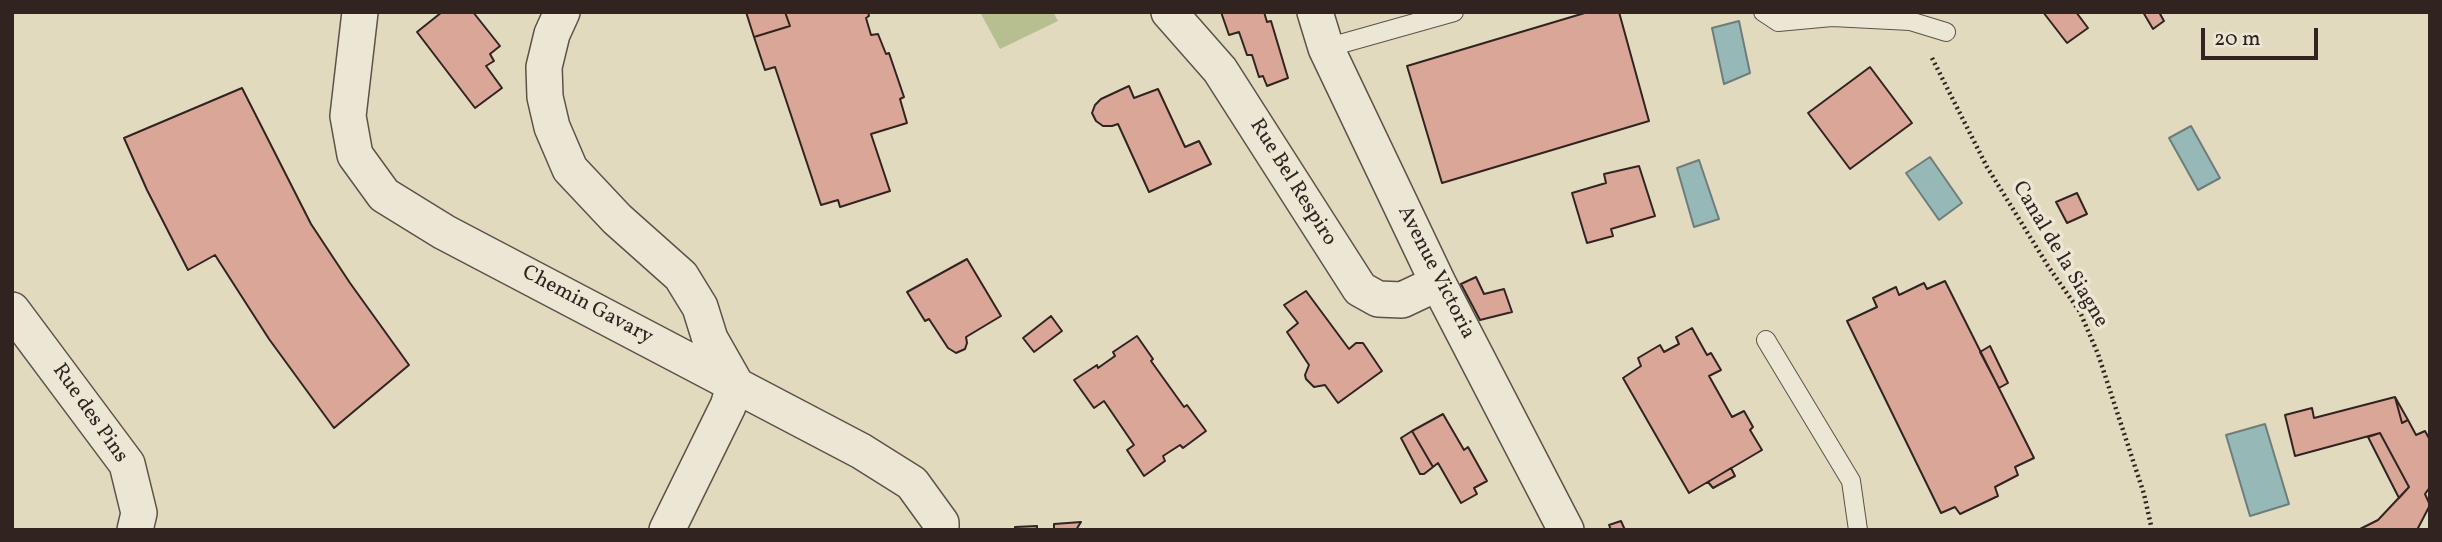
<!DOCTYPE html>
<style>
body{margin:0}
#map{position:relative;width:2442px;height:542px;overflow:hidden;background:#e2dabe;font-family:Vollkorn,serif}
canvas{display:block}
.frame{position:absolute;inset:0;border:14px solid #312420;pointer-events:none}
.scale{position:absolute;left:2201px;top:28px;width:117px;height:32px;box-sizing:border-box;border:4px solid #312420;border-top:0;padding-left:9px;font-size:21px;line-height:24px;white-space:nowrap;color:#312420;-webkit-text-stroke:5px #ece7d5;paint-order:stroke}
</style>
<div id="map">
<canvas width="2442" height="542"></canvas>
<div class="frame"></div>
<div class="scale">20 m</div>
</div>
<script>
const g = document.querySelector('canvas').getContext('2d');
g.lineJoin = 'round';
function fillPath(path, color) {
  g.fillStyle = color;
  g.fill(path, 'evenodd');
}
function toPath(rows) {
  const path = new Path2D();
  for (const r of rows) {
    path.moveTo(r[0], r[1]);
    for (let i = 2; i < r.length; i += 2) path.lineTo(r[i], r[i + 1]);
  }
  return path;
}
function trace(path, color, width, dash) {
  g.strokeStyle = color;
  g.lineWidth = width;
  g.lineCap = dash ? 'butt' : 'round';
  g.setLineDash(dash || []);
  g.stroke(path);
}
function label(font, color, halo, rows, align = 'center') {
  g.font = font + ' Vollkorn,serif';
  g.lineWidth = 7;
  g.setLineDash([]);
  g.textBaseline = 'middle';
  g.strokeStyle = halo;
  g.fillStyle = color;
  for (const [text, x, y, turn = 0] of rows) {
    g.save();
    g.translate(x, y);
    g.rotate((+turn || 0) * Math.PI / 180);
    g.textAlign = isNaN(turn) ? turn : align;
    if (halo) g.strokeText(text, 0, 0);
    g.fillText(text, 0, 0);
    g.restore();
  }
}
const green = toPath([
 [980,12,1053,12,1058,21,1000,49]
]);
const water = toPath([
 [1739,21,1750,73,1724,84,1712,28,1739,21],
 [2191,126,2220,178,2198,190,2169,138,2191,126],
 [1930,157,1962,203,1939,220,1906,173,1930,157],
 [1699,160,1719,219,1694,227,1677,168,1699,160],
 [2265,424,2289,504,2250,516,2226,435,2265,424]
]);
const building = toPath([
 [442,12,473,12,500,46,490,54,494,61,486,66,502,88,475,108,417,32,442,12],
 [746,12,785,12,790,26,754,37,746,12],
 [785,12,868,12,869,16,866,18,871,35,878,34,886,54,889,53,904,97,900,99,907,123,871,134,890,191,840,207,838,200,821,205,775,67,765,70,754,37,790,26,785,12],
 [1221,12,1264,12,1267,22,1271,21,1288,78,1267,86,1263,76,1259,77,1252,55,1247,55,1239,32,1229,35,1221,12],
 [1588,12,1619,12,1649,121,1442,183,1407,66,1588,12],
 [2043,12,2076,12,2088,28,2067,43,2043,12],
 [2143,12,2159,12,2164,21,2153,29,2143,12],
 [1870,67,1912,123,1850,169,1808,113,1870,67],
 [1129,86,1134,98,1158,89,1185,147,1199,141,1211,164,1149,192,1118,124,1112,126,1103,126,1096,121,1092,113,1095,105,1101,99,1129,86],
 [242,88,311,224,350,283,409,365,334,428,269,339,215,255,188,270,147,190,124,138,242,88],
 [1639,166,1655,216,1611,229,1613,236,1587,243,1572,193,1606,183,1604,174,1639,166],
 [2077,193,2087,214,2067,223,2056,202,2077,193],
 [967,259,1001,316,966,337,967,343,965,349,956,353,948,348,929,319,925,321,907,292,967,259],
 [1476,277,1484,294,1504,289,1512,312,1480,320,1461,284,1476,277],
 [1945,281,2034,458,2015,467,2018,475,1995,487,1998,496,1960,514,1955,507,1941,513,1847,321,1877,307,1873,298,1896,287,1899,295,1924,283,1927,289,1945,281],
 [1306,291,1349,349,1356,343,1363,343,1382,371,1338,403,1325,385,1314,387,1306,379,1305,375,1309,365,1287,332,1298,323,1284,305,1306,291],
 [1051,316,1062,331,1034,352,1023,338,1051,316],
 [1692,328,1707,355,1711,353,1721,370,1709,376,1732,417,1744,411,1753,427,1750,430,1762,450,1689,493,1623,378,1641,366,1638,358,1660,345,1664,352,1679,344,1676,337,1692,328],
 [1137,336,1153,359,1151,361,1184,407,1187,405,1206,431,1183,448,1180,445,1163,456,1165,461,1144,476,1127,450,1134,445,1104,401,1094,408,1074,380,1097,365,1098,368,1115,356,1113,352,1137,336],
 [1990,346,2008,383,1999,388,1980,352,1990,346],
 [2395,397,2402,423,2408,420,2416,435,2425,431,2430,440,2430,487,2425,494,2430,505,2417,530,2358,530,2378,520,2409,487,2380,433,2295,456,2285,415,2312,408,2314,418,2395,397],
 [2395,397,2408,420,2402,423,2395,397],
 [1443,414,1464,450,1468,447,1487,481,1474,488,1477,494,1461,503,1438,463,1433,467,1412,431,1443,414],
 [1412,431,1433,467,1424,474,1420,474,1401,438,1412,431],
 [2380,433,2409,487,2399,498,2368,437,2380,433],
 [1731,468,1735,476,1713,488,1708,482,1731,468],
 [1621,521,1625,530,1611,530,1609,525,1621,521],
 [1081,522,1076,530,1054,530,1054,524,1081,522],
 [1037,526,1037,530,1015,530,1015,527,1037,526]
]);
const path = toPath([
 [1932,58,1987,167,2048,266,2080,312,2098,354,2144,494,2152,530]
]);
const lane = toPath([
 [1763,12,1778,22,1832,17,1910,21,1946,32],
 [1326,48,1454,12],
 [1766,340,1851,481,1858,530]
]);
const street = toPath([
 [360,12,348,116,355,155,384,195,444,232,861,451,912,483,941,523,941,530],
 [562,12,552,34,544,67,545,97,552,127,570,169,617,219,681,276,700,307,710,339,735,383],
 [1169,12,1220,70,1360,289,1378,299,1402,300,1438,283],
 [1315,12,1326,48,1438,283,1566,530],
 [12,310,127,464,139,513,135,530],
 [667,530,728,406,735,383]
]);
const streetNames = [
 ["Rue Bel Respiro",1292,183,58],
 ["Canal de la Siagne",2059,255,59],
 ["Avenue Victoria",1435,273,63],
 ["Chemin Gavary",587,306,28],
 ["Rue des Pins",89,414,55]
];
fillPath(green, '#b7be8f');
fillPath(water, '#96b9b8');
trace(water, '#6e7d7b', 2);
fillPath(building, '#d9a697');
trace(building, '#312420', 2);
trace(lane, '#5d5248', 20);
trace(street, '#5d5248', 38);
trace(path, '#312420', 4.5, [2, 3.5]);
trace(lane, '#ece7d5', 18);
trace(street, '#ece7d5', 35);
label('21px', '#312420', '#ece7d5', streetNames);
</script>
